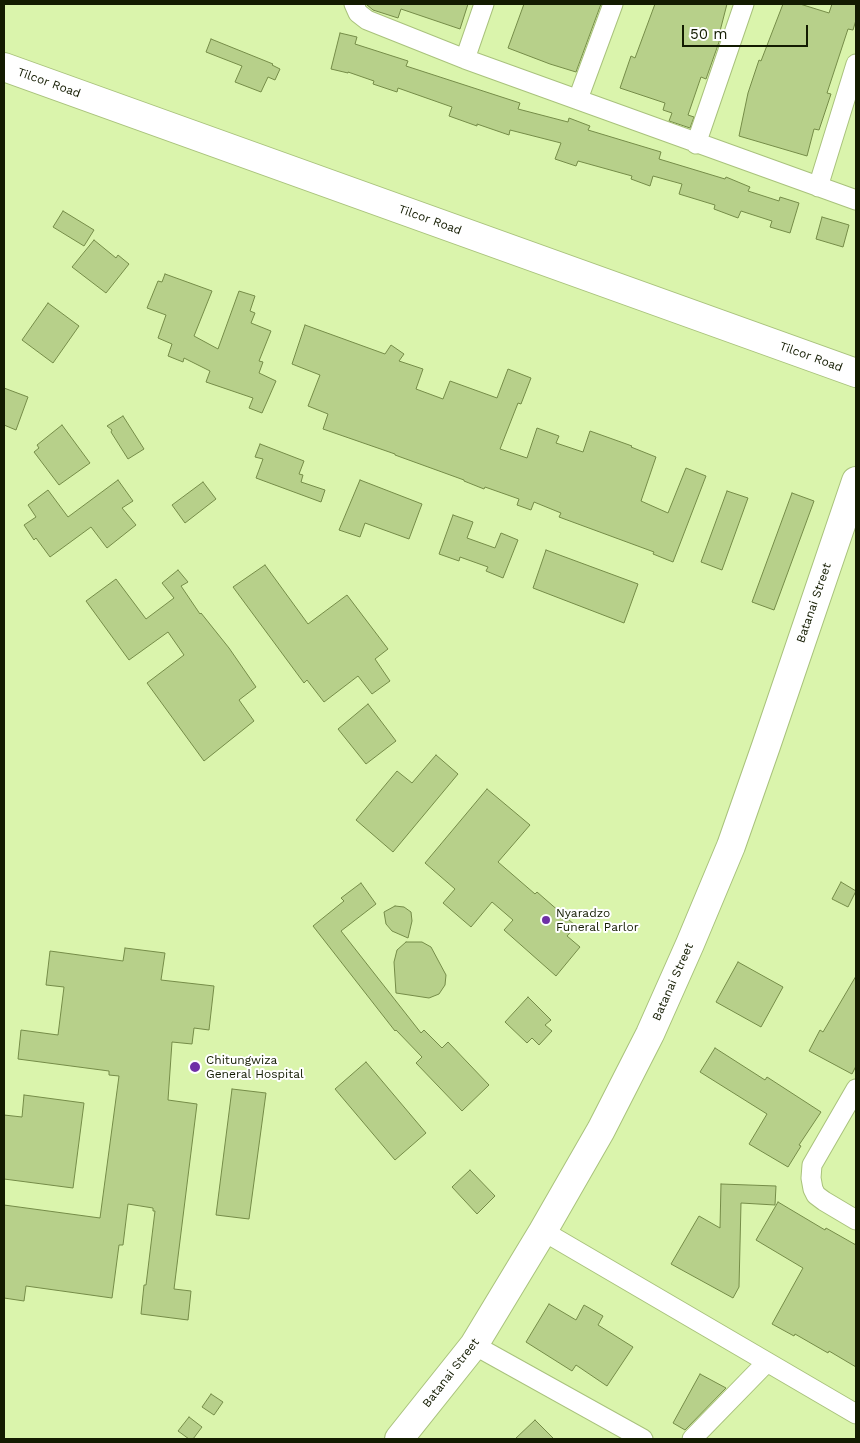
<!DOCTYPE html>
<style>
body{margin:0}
#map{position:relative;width:860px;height:1443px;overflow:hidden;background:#daf4ac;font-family:"Work Sans",sans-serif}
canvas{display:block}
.frame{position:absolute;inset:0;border:5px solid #131b01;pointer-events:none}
.scale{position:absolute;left:682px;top:25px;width:126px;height:22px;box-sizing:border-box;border:2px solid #131b01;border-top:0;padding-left:6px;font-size:15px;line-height:18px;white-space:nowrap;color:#131b01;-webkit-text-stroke:4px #fff;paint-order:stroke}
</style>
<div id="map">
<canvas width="860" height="1443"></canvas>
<div class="frame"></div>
<div class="scale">50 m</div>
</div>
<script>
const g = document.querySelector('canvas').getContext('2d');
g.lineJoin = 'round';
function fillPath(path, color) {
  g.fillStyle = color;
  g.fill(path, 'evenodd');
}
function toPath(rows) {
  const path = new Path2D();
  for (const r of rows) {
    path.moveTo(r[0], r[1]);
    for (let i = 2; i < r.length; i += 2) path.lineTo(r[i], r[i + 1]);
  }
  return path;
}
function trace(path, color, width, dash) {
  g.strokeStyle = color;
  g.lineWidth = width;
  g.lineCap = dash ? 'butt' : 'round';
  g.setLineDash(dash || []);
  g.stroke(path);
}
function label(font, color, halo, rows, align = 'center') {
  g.font = font + ' "Work Sans",sans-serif';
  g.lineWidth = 4;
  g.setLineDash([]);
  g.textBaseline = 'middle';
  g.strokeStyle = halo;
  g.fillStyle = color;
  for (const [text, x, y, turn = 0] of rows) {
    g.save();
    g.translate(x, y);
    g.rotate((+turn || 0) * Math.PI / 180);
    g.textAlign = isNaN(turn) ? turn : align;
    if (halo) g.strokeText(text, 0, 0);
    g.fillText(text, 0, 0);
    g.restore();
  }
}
const building = toPath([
 [366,4,468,4,460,29,401,9,398,18,373,10,366,4],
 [524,4,601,4,576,72,550,64,508,48,524,4],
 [655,4,727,4,719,35,721,36,719,42,706,79,701,77,688,115,694,117,690,128,669,121,672,113,663,110,665,103,620,88,631,56,635,58,655,4],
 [783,4,800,4,829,13,832,4,856,4,856,20,853,30,848,29,827,93,831,94,819,130,814,129,807,156,739,136,748,93,759,60,761,61,783,4],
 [340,33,357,37,355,44,408,61,406,66,520,103,518,109,568,122,569,118,590,126,588,130,661,152,659,159,725,179,726,177,750,187,748,191,779,201,780,197,799,203,790,233,770,227,772,221,741,211,738,218,714,209,715,205,679,194,682,184,653,176,650,186,631,179,632,176,578,161,576,166,555,159,561,143,510,130,509,135,477,124,477,126,449,116,452,107,398,88,397,92,373,84,374,81,348,72,348,73,331,69,340,33],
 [211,39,273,64,272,65,280,69,275,80,268,77,261,92,235,82,242,66,206,52,211,39],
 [63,211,94,230,84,246,53,227,63,211],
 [822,217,849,225,843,247,816,239,822,217],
 [94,240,116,258,118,255,129,264,106,293,72,267,94,240],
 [165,274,212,291,194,336,218,349,239,291,255,296,250,311,255,313,251,323,271,331,259,361,263,362,259,373,276,381,262,413,249,408,253,398,206,382,210,371,184,358,183,362,168,356,172,344,158,338,166,315,147,308,158,281,162,282,165,274],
 [48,303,79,326,53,363,22,340,48,303],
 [305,325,385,354,391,345,404,354,399,361,423,369,416,389,443,399,450,381,497,398,508,369,531,378,521,404,518,403,500,449,527,458,537,428,559,436,556,443,583,452,590,431,632,446,631,447,656,457,641,501,668,513,686,468,706,476,673,562,653,554,654,552,559,517,561,513,534,502,531,510,517,505,519,499,485,487,484,489,464,481,464,480,395,455,395,454,323,429,328,414,308,406,320,375,292,364,305,325],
 [4,388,28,397,16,430,4,425,4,388],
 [123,416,144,449,128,459,111,432,112,430,107,426,123,416],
 [62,425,90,463,59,485,34,452,39,448,37,445,62,425],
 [260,444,304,461,299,474,303,475,301,482,325,490,321,502,256,478,263,459,255,457,260,444],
 [118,480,133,501,122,508,136,525,107,548,91,527,50,557,36,538,34,540,24,525,36,517,28,505,48,490,68,517,118,480],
 [360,480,422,504,409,539,365,523,360,537,339,530,360,480],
 [203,482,216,499,185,523,172,505,203,482],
 [727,491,748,498,722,570,701,562,727,491],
 [792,493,814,501,774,610,752,602,792,493],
 [453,515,473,522,467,538,495,548,501,533,518,540,503,578,486,571,488,567,460,557,459,561,439,554,453,515],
 [546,550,638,584,624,623,533,588,546,550],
 [265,565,308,624,347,595,388,649,375,659,390,681,372,694,358,676,324,702,307,680,304,683,233,587,265,565],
 [178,570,188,582,181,586,200,614,201,613,229,648,256,687,239,700,254,721,204,761,147,683,184,655,168,632,129,660,86,601,116,579,146,619,174,598,162,583,178,570],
 [368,704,396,741,366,764,338,729,368,704],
 [436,755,458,774,393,852,356,820,397,771,412,783,436,755],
 [487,789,530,825,498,862,535,894,537,892,576,926,567,936,580,947,556,976,504,930,513,920,492,902,471,927,443,903,455,889,425,863,487,789],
 [841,882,856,891,848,907,832,899,841,882],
 [361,883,376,904,341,931,421,1033,424,1030,442,1048,448,1042,489,1085,462,1111,416,1063,422,1057,396,1030,395,1031,313,926,344,901,341,898,361,883],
 [395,906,404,907,411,912,412,921,408,938,392,931,386,924,384,912,395,906],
 [406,942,422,942,431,947,446,975,445,985,439,994,429,998,396,993,394,962,397,950,406,942],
 [125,948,165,953,161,980,214,986,209,1030,194,1028,192,1044,172,1042,168,1100,197,1104,174,1289,191,1291,188,1320,141,1314,144,1285,146,1285,155,1211,153,1211,153,1208,128,1204,123,1245,119,1245,112,1298,26,1286,24,1301,4,1298,4,1205,100,1218,119,1076,109,1075,109,1071,18,1059,21,1030,58,1035,64,987,46,985,50,951,123,961,125,948],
 [738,962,783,987,761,1027,716,1002,738,962],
 [856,976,856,1066,852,1074,809,1051,820,1030,823,1032,856,976],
 [528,997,551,1020,545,1025,552,1031,539,1045,532,1038,527,1043,505,1022,528,997],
 [715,1048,765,1080,767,1077,821,1112,799,1145,801,1146,788,1167,749,1144,767,1114,700,1072,715,1048],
 [366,1062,426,1133,395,1160,335,1089,366,1062],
 [232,1089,266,1093,249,1219,216,1215,232,1089],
 [24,1095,84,1103,73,1188,4,1179,4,1115,22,1117,24,1095],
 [470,1170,495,1196,477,1214,452,1187,470,1170],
 [721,1184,776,1186,775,1205,741,1203,739,1287,733,1298,671,1264,699,1216,720,1228,721,1184],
 [778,1202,825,1230,826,1228,856,1245,856,1367,829,1351,828,1353,795,1334,794,1336,772,1324,803,1268,756,1240,778,1202],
 [549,1304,576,1320,584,1305,603,1316,598,1325,633,1347,607,1386,576,1365,572,1371,526,1342,549,1304],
 [700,1374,726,1388,685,1430,673,1423,700,1374],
 [211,1394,223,1402,214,1415,202,1407,211,1394],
 [189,1417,202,1427,193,1439,189,1439,178,1431,189,1417],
 [535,1420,554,1439,515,1439,535,1420]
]);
const street = toPath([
 [354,4,358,13,367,20,465,59,856,200],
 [465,59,484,4],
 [578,99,613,4],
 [696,144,744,4],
 [818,187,856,64],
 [856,1089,812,1165,811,1178,813,1189,816,1195,824,1201,856,1220],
 [543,1231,856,1414],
 [474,1345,643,1439],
 [692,1439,767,1362]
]);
const secondary = toPath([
 [4,67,856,373],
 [399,1439,474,1345,543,1231,601,1130,650,1034,690,944,731,846,766,746,856,481]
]);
const markers = [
 [546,920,5,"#6f30a6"],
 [195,1067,6,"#6f30a6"]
];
const streetNames = [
 ["Tilcor Road",49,83,20],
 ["Tilcor Road",430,220,20],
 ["Tilcor Road",811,357,20],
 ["Batanai Street",814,603,-71],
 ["Batanai Street",673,982,-66],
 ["Batanai Street",451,1373,-52]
];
const poiNames = [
 ["Nyaradzo",556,913],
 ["Funeral Parlor",556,927],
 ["Chitungwiza",206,1060],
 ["General Hospital",206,1074]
];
fillPath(building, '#b7d08a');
trace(building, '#758c48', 1);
trace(street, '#a9c27c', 21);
trace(secondary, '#a9c27c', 30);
trace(street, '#fff', 19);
trace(secondary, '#fff', 28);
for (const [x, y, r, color] of markers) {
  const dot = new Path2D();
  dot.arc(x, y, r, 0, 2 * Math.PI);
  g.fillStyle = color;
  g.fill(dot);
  trace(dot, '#fff', 2);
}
label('12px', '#131b01', '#fff', streetNames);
label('12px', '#131b01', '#fff', poiNames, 'left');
</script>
